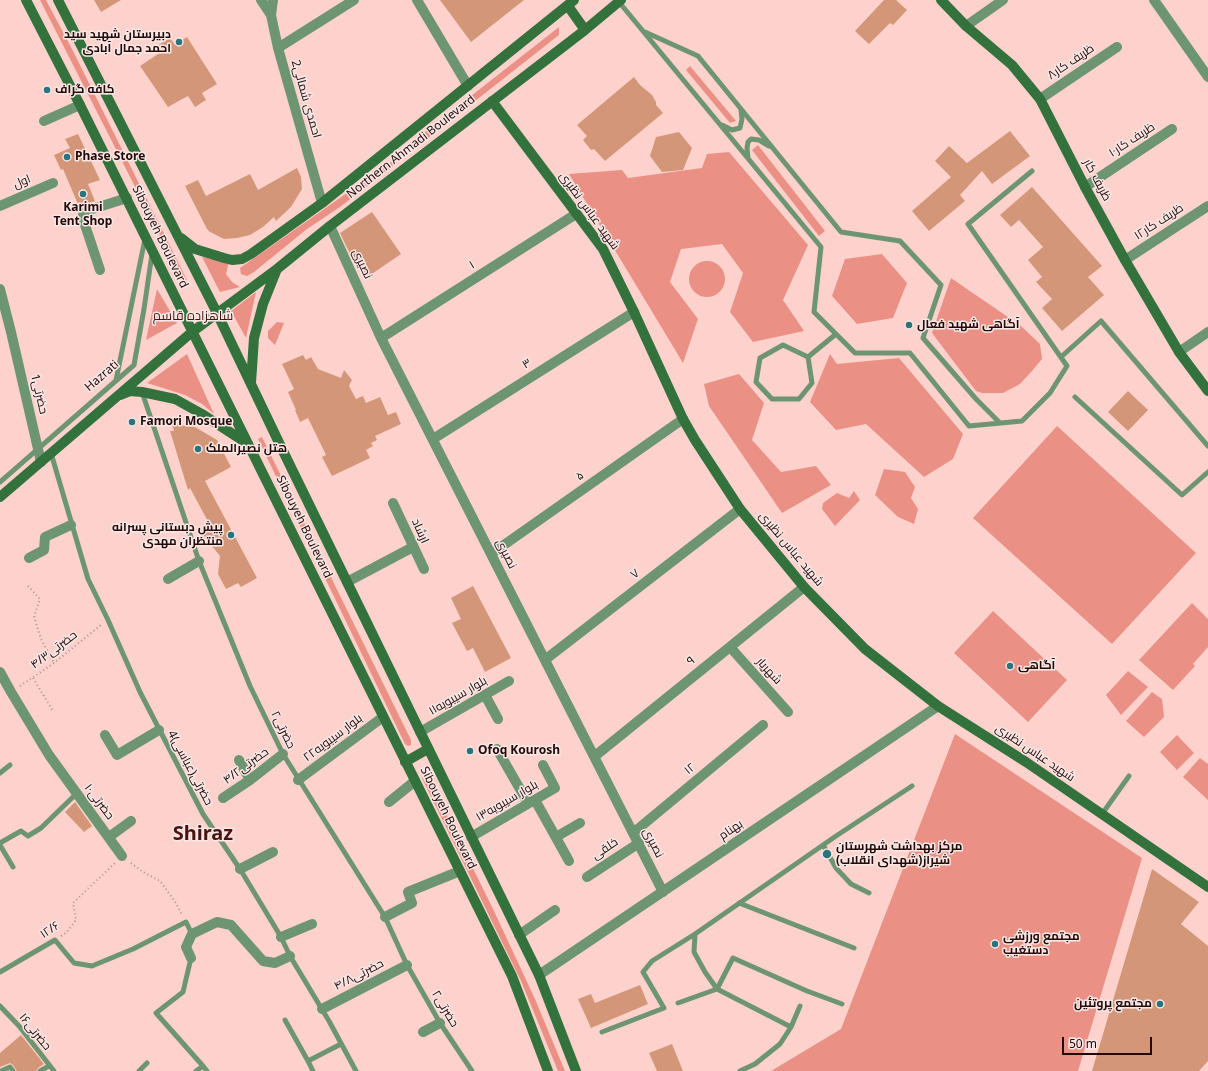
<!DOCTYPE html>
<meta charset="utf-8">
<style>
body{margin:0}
#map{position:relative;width:1208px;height:1071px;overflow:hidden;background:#fed2cc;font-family:"Noto Sans",sans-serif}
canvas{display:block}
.scale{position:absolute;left:1062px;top:1037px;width:90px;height:18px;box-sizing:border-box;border:2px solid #230a08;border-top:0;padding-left:5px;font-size:12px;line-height:14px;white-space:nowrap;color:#230a08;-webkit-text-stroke:3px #f7e7e5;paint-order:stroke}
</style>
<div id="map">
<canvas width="1208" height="1071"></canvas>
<div class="scale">50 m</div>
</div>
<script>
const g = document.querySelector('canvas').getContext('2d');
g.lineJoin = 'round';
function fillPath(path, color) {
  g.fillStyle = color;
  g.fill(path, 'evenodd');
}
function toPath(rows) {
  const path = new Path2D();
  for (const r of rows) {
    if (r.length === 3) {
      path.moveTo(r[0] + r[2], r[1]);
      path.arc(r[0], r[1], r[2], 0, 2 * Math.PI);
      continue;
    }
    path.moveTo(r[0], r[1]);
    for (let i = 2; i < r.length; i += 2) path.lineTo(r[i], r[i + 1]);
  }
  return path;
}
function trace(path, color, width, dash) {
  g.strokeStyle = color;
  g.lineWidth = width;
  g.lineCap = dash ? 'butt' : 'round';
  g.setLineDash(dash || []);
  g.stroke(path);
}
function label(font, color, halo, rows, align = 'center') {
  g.font = font + ' "Noto Sans",Cairo,sans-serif';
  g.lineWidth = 3;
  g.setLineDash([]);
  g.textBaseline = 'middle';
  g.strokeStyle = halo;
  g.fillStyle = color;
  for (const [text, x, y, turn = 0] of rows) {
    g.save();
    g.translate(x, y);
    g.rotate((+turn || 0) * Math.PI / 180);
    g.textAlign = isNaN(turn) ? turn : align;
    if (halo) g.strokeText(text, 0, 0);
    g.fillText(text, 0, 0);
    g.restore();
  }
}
const green = toPath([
 [40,0,46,0,73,51,187,280,183,281],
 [559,27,559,35,409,153,406,147],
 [690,66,736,121,730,123,686,70],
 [758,145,825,231,819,236,752,150],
 [729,152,808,245,783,300,804,331,753,342,730,312,743,273,722,244,681,249,670,282,698,319,683,363,569,174,622,170,628,178,702,168,707,154],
 [394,160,397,163,340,207,307,229,254,272,247,276,241,274,240,268],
 [882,254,907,283,893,318,857,324,832,296,845,259],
 [202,257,229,262,226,274,232,282,240,287,220,292],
 [707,279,18],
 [951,278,1021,326,1040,344,1042,359,1032,371,1020,384,1003,393,982,393,976,391,932,333],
 [157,289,177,323,146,340],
 [256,292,246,338,231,311],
 [277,322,284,323,275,345,268,338,268,331],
 [187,354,214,414,202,404,185,395,147,383],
 [830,354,837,364,899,358,963,434,953,459,924,477,866,424,836,430,810,402],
 [739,374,764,403,752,440,781,472,816,466,831,485,782,513,709,406,704,384],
 [1057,426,1196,553,1112,644,973,518],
 [262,437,411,740,411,745,408,746,405,744,258,439],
 [884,469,905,472,915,487,911,498,918,509,914,524,898,517,875,495],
 [854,491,860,500,835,526,822,509,823,503,837,493,849,498],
 [1192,603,1208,619,1208,647,1193,664,1195,666,1173,690,1139,660],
 [993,611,1067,680,1028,722,954,653],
 [1128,671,1148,687,1121,715,1106,695],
 [1152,692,1162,699,1164,717,1144,737,1126,721],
 [955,734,1142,858,1078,1071,771,1071,841,1029],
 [1177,735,1194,753,1177,770,1160,752],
 [1200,758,1208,764,1208,800,1183,777],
 [424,775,428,777,494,911,535,999,565,1071,558,1071,521,981,422,778]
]);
const building = toPath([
 [94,0,121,0,101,12],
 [440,0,524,0,471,42],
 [884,0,896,0,907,10,893,25,890,23,869,44,855,31],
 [187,37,217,84,202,93,206,100,195,107,188,96,168,107,140,66,161,52,157,46,170,38,175,45],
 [634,77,640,85,652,95,656,102,656,105,663,113,605,161,594,149,591,150,583,140,587,136,577,125],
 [1010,131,1030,156,992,184,982,171,960,195,965,201,929,231,912,211,951,177,935,161,949,146,967,163],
 [679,132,692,148,683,170,662,172,650,156,656,137],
 [78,134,100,180,88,184,95,201,84,205,80,209,63,169,61,170,54,155,70,148,65,139],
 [297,168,301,177,302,189,291,207,276,221,274,217,263,227,250,235,237,238,224,239,210,232,207,229,185,186,198,180,206,196,250,174,258,190],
 [1032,187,1102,266,1088,277,1104,295,1062,331,1042,308,1052,299,1036,282,1042,277,1028,260,1043,247,1019,220,1011,227,1000,215],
 [372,212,401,254,366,278,352,258,340,233],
 [303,355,306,360,311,357,318,369,341,378,344,370,352,380,349,386,356,399,363,396,366,403,380,397,388,415,396,412,401,424,375,436,377,440,371,443,373,446,366,450,370,458,332,476,322,457,326,455,308,418,300,422,295,410,296,410,288,392,294,389,282,364],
 [1128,391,1148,410,1128,431,1108,412],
 [172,424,195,427,217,440,231,467,205,481,257,578,241,587,238,583,226,589,218,574,220,556,200,531,211,527,190,488,188,490,170,431,174,431],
 [473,586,511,658,485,672,473,648,467,651,452,623,461,619,451,598],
 [75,802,92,826,84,832,65,812],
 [1152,869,1199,902,1181,924,1208,946,1208,1061,1199,1071,1092,1071],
 [640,985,648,1004,591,1028,578,999,591,994,595,1003],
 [21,1035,44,1064,38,1068,36,1071,17,1071,13,1065,10,1063,0,1067,0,1053],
 [672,1044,683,1071,657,1071,649,1053]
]);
const path = toPath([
 [28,586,40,599,34,616,41,639,54,663],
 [33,678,53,711],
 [20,686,54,663,101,625],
 [131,863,143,872,160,881,176,903,182,915],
 [61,936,67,932,76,920,73,903,115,863]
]);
const lane = toPath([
 [619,2,821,247,814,312,855,353,910,353,969,426,1022,421,1050,393,1067,366,968,224,1032,171],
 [645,32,698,56,841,232,900,241,941,285,923,338,976,399,1000,423],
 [722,125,732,130,740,128,742,119,741,110],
 [748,158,747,148,748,142,751,139,759,140,769,146],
 [808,357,812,383,799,399,772,399,756,382,760,358,783,345,808,357,836,334],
 [1061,357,1101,321,1208,446],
 [116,380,145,239],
 [142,392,199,561,250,686,283,754,385,917,407,965,440,1023,472,1071],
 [1075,397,1182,495,1208,472],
 [51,453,88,579,108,620,140,692,203,814,240,869,281,937,290,956,329,1021,356,1071],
 [0,482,134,365,144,309,152,254],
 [0,773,10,765],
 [1102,814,1129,776],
 [0,843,21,831,28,836,41,828,76,794],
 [0,845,13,867],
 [823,845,836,868,851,884,869,893],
 [739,903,854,948],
 [191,958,183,992,156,1013,203,1066],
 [0,972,55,940,74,963,92,966,133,949,186,922,192,934],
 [678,1003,717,989,705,972,694,952,695,934],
 [0,1006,19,1026,54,1071],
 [285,1020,308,1061],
 [791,1027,717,989,733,958,807,991,842,1004],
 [602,1032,664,1008,643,972,652,961,695,934,836,836,912,786],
 [1,1071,10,1067,13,1071],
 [40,1071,49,1066],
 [139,1071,147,1063],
 [196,1071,203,1066,207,1071],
 [313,1071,308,1061,341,1044],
 [740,1071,755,1064,780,1044,791,1027,800,1006]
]);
const street = toPath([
 [261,0,271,15],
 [273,0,271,15,278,48,322,203],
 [417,0,468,86],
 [1154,0,1208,77],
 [966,26,1003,0],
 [278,48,354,0],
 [1040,99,1117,47],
 [44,121,80,105],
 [1085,187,1172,129],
 [0,206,53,183],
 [330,226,381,338,663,892],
 [1125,260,1208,206],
 [100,270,83,219,83,215,86,211,127,198],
 [0,289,11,332,41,462],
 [381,338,576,214],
 [1179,352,1208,332],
 [433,439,634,312],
 [393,503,424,569],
 [491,554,683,419],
 [29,558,44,550,45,537,71,525],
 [168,579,199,561],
 [347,582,413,547],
 [730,647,788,712],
 [546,659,740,509],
 [0,672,11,692,49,755,122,856],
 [485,695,498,719],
 [420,732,509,681],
 [105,735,117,755,159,730],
 [497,749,528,803],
 [595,756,804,587],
 [239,760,250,780],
 [298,780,383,717],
 [223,798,250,780,283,754],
 [535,800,569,861],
 [389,802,415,781],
 [633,833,763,725],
 [109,837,131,821],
 [471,837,555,788,543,765],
 [556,837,580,823],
 [240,869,273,852],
 [587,877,639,843],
 [385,917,412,903,408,892,460,871],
 [519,935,555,910],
 [281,937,312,924],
 [191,958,186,947,192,934,217,922,231,925,263,961,275,963,290,956],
 [539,975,938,706],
 [322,1009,407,965],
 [423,1032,440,1023]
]);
const secondary = toPath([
 [26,0,80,105,512,976,548,1071],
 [58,0,217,313,283,451,539,975,576,1071],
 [941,0,966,26,1012,65,1040,99,1085,187,1125,260,1179,352,1208,391],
 [568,6,585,30],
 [492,101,603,249,634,312,683,419,695,440,740,509,804,587,865,649,938,706,1026,762,1208,887],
 [181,238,195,249,224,258,232,260,242,259,251,254,322,203,574,0],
 [251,383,254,338,263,304,277,269],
 [120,395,130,391,142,392,175,399,202,414,248,444],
 [0,497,192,332,277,269,330,226,585,30,621,0],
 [405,762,428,749]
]);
const markers = [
 [179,42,4,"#2b737d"],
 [47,90,4,"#2b737d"],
 [67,157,4,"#2b737d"],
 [83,194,4,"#2b737d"],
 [909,325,4,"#2b737d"],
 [132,422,4,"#2b737d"],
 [198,449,4,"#2b737d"],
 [231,535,4,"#2b737d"],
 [1010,666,4,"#2b737d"],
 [470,751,4,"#2b737d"],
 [827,854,5,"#2b737d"],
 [995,944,4,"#2b737d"],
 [1160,1004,4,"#2b737d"]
];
const poiNames = [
 ["دبیرستان شهید سید",171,35,"right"],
 ["احمد جمال آبادی",171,49,"right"],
 ["کافه گراف",55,90],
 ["Phase Store",75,157],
 ["Karimi",83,208,"center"],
 ["Tent Shop",83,222,"center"],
 ["آگاهی شهید فعال",917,325],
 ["Famori Mosque",140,422],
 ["هتل نصیرالملک",206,449],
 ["پیش دبستانی پسرانه",223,528,"right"],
 ["منتظران مهدی",223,542,"right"],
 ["آگاهی",1018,666],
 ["Ofoq Kourosh",478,751],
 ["مرکز بهداشت شهرستان",836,847],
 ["شیراز(شهدای انقلاب)",836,861],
 ["مجتمع ورزشی",1003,937],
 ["دستغیب",1003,951],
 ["مجتمع پروتئین",1152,1004,"right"]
];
const streetNames = [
 ["ظریف کار۸",1071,62,-34],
 ["2احمدی شمالی",306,99,74],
 ["ظریف کار۱۰",1132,140,-33],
 ["Northern Ahmadi Boulevard",411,147,-38],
 ["ظریف کار",1097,180,62],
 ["اول",22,182,-23],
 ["شهید عباس نظیری",589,211,54],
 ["ظریف کار۱۲",1159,222,-33],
 ["Sibouyeh Boulevard",160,237,64],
 ["نصیری",362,264,65],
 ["۱",472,265,-32],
 ["۳",527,364,-32],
 ["Hazrati",102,376,-41],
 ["1حضرتی",39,394,77],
 ["۵",580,476,-35],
 ["Sibouyeh Boulevard",304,527,64],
 ["ارشاد",420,531,66],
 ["شهید عباس نظیری",791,549,50],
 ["نصیری",506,554,63],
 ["۷",635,574,-38],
 ["حضرتی۴/۳",54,650,-37],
 ["۹",691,661,-39],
 ["شهریار",769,671,48],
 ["بلوار سیبویه۱۱",458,696,-30],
 ["حضرتی۲",283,730,64],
 ["بلوار سیبویه۲۲",333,738,-37],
 ["شهید عباس نظیری",1035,753,34],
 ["حضرتی۴/۲",246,766,-36],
 ["4حضرتی(عباسی)",190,768,62],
 ["۱۲",690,769,-40],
 ["بلوار سیبویه۱۳",507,801,-30],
 ["حضرتی۱۰",99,802,53],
 ["Sibouyeh Boulevard",448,818,64],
 ["بهنام",731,830,-34],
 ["نصیری",653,843,63],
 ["خلقی",605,849,-34],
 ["۱۲/۶",50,930,-34],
 ["حضرتی۴/۸",359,975,-27],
 ["حضرتی۲",445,1009,59],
 ["حضرتی۱۶",35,1032,51]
];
const neighbourhoodNames = [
 ["شاهزاده قاسم",193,316]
];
const townNames = [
 ["Shiraz",203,834]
];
fillPath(green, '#ea9085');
fillPath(building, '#d49678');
trace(path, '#b18c87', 2, [1, 3]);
trace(lane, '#6e9571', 5);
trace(street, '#6e9571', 10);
trace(secondary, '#33713d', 10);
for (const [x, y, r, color] of markers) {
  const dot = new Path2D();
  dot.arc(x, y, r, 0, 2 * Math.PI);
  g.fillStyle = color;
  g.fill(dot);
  trace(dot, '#f7e7e5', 1.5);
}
label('bold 12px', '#230a08', '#f7e7e5', poiNames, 'left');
label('12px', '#230a08', '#f7e7e5', streetNames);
label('13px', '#4b1310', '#f7e7e5', neighbourhoodNames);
label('bold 20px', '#4b1310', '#f7e7e5', townNames);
</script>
